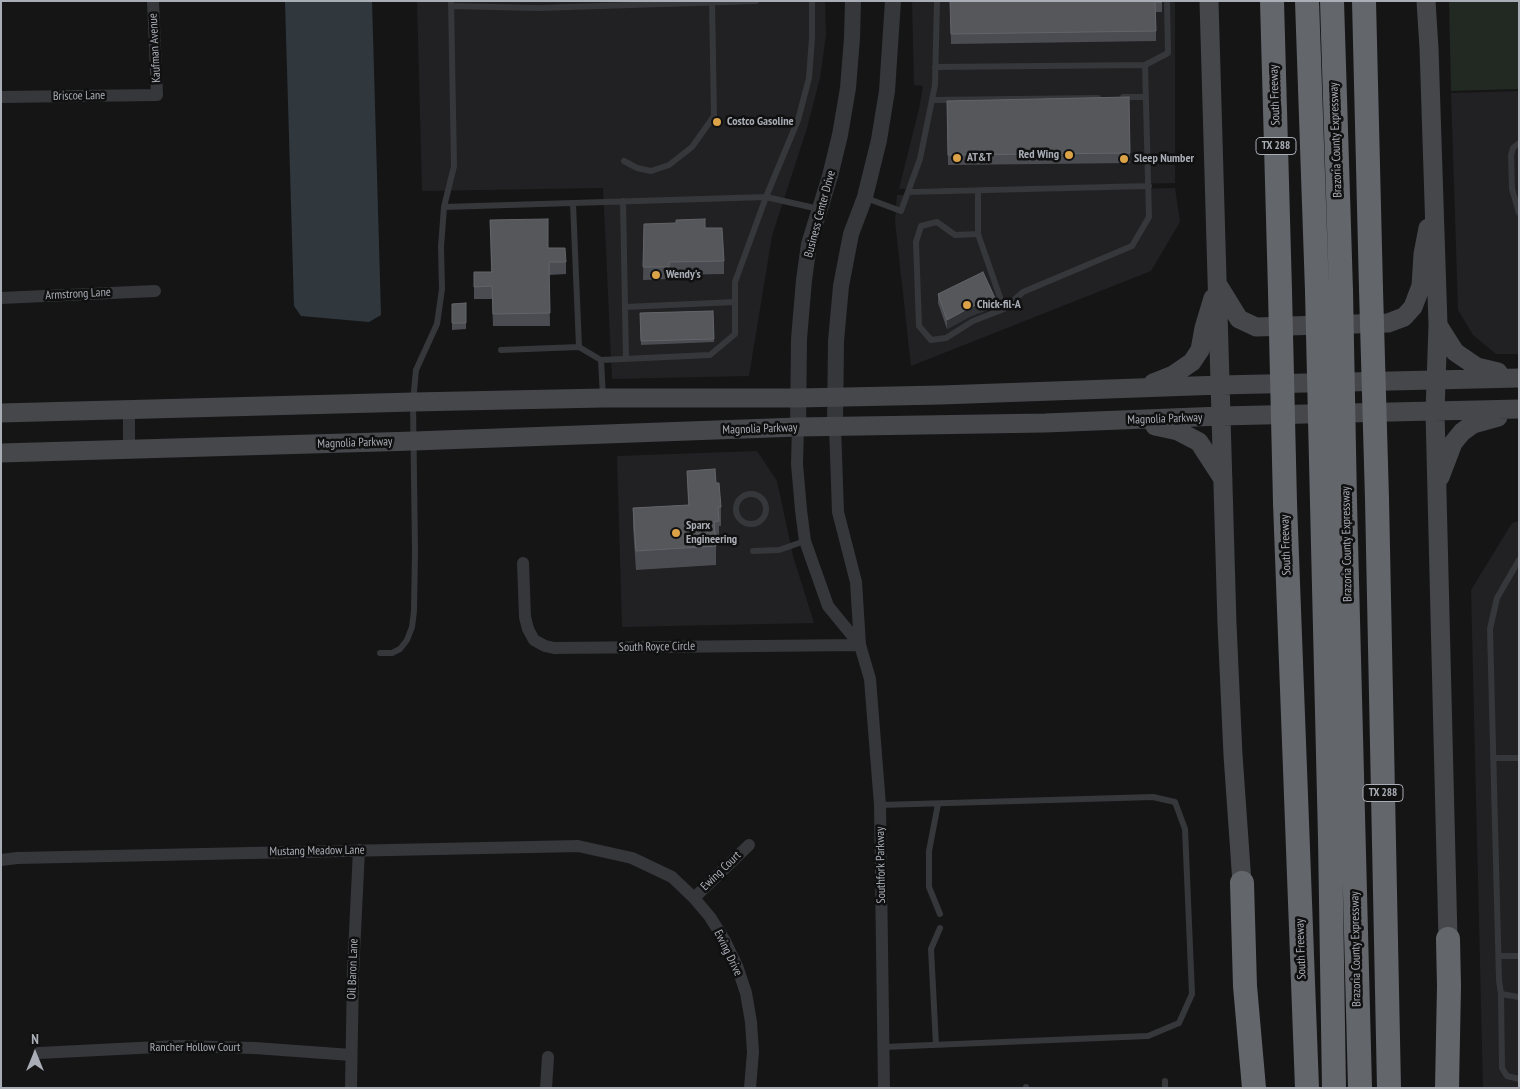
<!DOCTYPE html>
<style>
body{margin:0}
#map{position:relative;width:1520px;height:1089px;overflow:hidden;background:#151516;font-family:"PT Sans Narrow",sans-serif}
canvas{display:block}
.frame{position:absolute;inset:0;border:2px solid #a9adb5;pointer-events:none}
.north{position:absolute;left:10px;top:1029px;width:50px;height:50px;-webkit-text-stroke:4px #101011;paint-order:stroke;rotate:0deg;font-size:14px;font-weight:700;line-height:20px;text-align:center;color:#a9adb5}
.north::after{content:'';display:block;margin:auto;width:18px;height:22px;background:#a9adb5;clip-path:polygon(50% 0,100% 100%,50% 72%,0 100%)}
</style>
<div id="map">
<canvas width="1520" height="1089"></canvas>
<div class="frame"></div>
<div class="north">N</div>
</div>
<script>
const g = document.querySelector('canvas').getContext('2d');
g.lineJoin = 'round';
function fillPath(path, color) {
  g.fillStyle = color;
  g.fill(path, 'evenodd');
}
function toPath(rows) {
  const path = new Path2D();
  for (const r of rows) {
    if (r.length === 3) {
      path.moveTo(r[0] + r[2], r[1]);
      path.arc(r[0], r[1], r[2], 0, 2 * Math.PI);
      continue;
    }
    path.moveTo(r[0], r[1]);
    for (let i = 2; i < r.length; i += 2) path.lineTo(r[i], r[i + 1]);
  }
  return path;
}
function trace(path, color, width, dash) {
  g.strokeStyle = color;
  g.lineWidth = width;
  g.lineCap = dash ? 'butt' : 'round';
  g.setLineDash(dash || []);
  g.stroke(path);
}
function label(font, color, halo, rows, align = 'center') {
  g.font = font + ' "PT Sans Narrow",sans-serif';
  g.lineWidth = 5;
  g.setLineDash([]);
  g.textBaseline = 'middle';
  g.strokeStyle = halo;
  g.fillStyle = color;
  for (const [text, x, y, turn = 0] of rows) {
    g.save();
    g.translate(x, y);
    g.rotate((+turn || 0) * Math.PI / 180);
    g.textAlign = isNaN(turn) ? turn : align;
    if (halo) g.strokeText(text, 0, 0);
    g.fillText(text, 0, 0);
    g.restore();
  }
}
const built = toPath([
 [417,1,825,1,826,35,820,78,807,128,772,236,749,376,612,379,603,188,422,191],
 [912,1,1175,1,1175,183,899,189,919,109,923,86,914,85],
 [1519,91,1519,354,1496,354,1473,335,1458,310,1451,93],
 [1175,188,1180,222,1151,271,911,366,895,221,897,195],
 [757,451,777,481,793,556,814,623,622,627,617,456],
 [1519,521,1519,1088,1483,1088,1471,590,1512,523]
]);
const green = toPath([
 [1449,1,1519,1,1519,89,1451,91]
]);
const water = toPath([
 [285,1,372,1,381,315,369,322,301,316,294,306]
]);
const service = toPath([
 [451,6,538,8,756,1],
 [935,67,1145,65],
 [1123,97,1145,97],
 [932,100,1098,98],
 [1519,143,1513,148,1511,155,1512,189,1519,213],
 [624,161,637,168,651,171,669,165,692,147,714,116,712,1],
 [978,191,978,234,1004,309],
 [908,192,1149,186],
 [866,198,901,211,920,159,935,85,937,1],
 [623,201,626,359],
 [573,203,579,347,601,360,603,397],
 [444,207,766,197,819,209],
 [978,234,955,235,937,222,921,226,916,242,919,326,931,340,946,338,973,321,1004,309,1023,292,1132,246,1149,217,1145,65,1168,53,1167,1],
 [625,307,735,302],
 [501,350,579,347],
 [601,360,710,355,735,334,735,282,766,197,798,120,809,78,812,38,812,1],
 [751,509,15],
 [753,551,779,550,805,541],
 [1519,560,1497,598,1490,629,1499,980,1501,994,1519,997],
 [380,653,392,653,400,649,407,640,412,627,414,611,415,551,413,402,416,370,437,324,442,289,441,247,444,207,454,166,451,1],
 [1493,758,1519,758],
 [938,804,929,851,929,887,940,914],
 [880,805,1153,797,1175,802,1185,829,1192,994,1179,1023,1148,1036,884,1047],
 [1499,956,1519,956],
 [1501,994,1502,1068,1507,1076,1519,1079],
 [936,1045,931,949,940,928],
 [1026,1087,1026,1088],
 [1165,1088,1165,1081]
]);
const minor = toPath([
 [1,97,157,95,153,1],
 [1,298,155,291],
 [798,427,797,464,801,510,805,541,828,606,860,645],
 [835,427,838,512,856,582,860,645,870,679,880,805,884,1088],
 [129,449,129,409],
 [523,563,525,617,528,629,534,640,545,646,554,648,860,645],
 [1,860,17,858,578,846,632,858,672,877,694,898,710,917,725,941,737,966,746,993,751,1022,753,1052,750,1088],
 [694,898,749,845],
 [39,1053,178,1046,255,1048,351,1055],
 [351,1088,353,973,359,850],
 [546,1088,548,1057]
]);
const tertiary = toPath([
 [798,427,799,339,804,280,809,244,830,176,840,135,848,88,852,38,853,1],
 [835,427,836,341,841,286,851,234,865,197,879,140,887,91,893,1]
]);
const secondary = toPath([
 [1209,1,1227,624,1233,755,1242,883],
 [1426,1,1429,48,1438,325,1435,412,1448,939],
 [1218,285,1239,319,1256,327,1388,323,1404,317,1413,307,1421,286,1423,254,1428,228],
 [1438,325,1455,352,1477,367,1498,372],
 [1153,383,1173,375,1192,362,1200,350,1204,328,1213,298],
 [1,413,413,402,603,398,798,398,941,395,1221,385,1519,378],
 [1155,426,1178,431,1199,442,1223,479],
 [1,453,414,441,798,427,1045,423,1221,416,1519,409],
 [1440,477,1453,443,1462,432,1473,424,1498,417]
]);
const motorway = toPath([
 [1272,1,1280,291],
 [1307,1,1317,291],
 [1332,1,1341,291],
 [1364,1,1371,289],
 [1377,499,1389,1088],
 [1345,502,1360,1088],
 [1285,503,1307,1088],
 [1322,503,1330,838,1334,1088],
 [1242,883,1245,986,1254,1088],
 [1447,1088,1449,986,1448,939]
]);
const motorwayBridge = toPath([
 [1371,289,1377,499],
 [1280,291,1285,503],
 [1317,291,1322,503],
 [1341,291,1345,502]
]);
const wall = toPath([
 [950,1,1162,1,1162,12,1156,12,1156,41,951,44],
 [1129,97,1130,163,948,165,947,101],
 [490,220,548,248,566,262,566,274,549,275,550,326,493,326,492,299,474,299,474,272,491,272],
 [644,224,705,228,724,261,724,274,669,275,669,279,643,280],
 [938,294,995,307,971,316,947,329,938,303],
 [466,303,466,329,452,330,452,304],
 [713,311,714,342,641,345,640,313],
 [687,471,716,483,721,507,721,526,719,526,719,540,716,540,716,565,636,570,633,527,633,508,688,505]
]);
const shadedWall = toPath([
 [995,298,995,307,971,316,947,329,947,320,971,307]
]);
const building = toPath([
 [950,1,1162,1,1162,2,1155,2,1156,31,951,34,950,1],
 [1129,97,1130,153,948,155,947,101,1129,97],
 [548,219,548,248,565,248,566,262,549,262,550,313,493,314,492,286,474,287,474,272,492,272,490,220,548,219],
 [705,219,705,228,722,228,724,261,669,262,669,267,643,267,644,224,676,223,676,220,705,219],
 [983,272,995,298,971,307,947,320,938,294,983,272],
 [466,303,466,323,452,323,452,304,466,303],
 [713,311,714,339,641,341,640,313,713,311],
 [715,469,716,483,719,483,721,507,718,507,719,521,714,522,716,546,636,551,633,508,689,505,687,471,715,469]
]);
const markers = [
 [717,122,5,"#dba248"],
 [1069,155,5,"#dba248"],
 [957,158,5,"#dba248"],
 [1124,159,5,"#dba248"],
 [656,275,5,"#dba248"],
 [967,305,5,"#dba248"],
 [676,533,5,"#dba248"]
];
const shields = [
 [1276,146,40],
 [1383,793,40]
];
const shieldNames = [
 ["TX 288",1276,146],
 ["TX 288",1383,793]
];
const streetNames = [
 ["Kaufman Avenue",155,48,-93],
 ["South Freeway",1275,95,-92],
 ["Briscoe Lane",79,96,-1],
 ["Brazoria County Expressway",1336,140,-92],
 ["Business Center Drive",820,214,-75],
 ["Armstrong Lane",78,294,-3],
 ["Magnolia Parkway",1165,419,-2],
 ["Magnolia Parkway",760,429,-2],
 ["Magnolia Parkway",355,443,-2],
 ["Brazoria County Expressway",1347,544,-91],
 ["South Freeway",1286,545,-92],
 ["South Royce Circle",657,647,-1],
 ["Mustang Meadow Lane",317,851,-1],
 ["Southfork Parkway",881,865,-91],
 ["Ewing Court",721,871,-44],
 ["South Freeway",1301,949,-92],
 ["Brazoria County Expressway",1356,949,-91],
 ["Ewing Drive",728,953,64],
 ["Oil Baron Lane",353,969,-88],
 ["Rancher Hollow Court",195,1048]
];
const poiNames = [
 ["Costco Gasoline",727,122],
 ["Red Wing",1059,155,"right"],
 ["AT&T",967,158],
 ["Sleep Number",1134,159],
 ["Wendy's",666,275],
 ["Chick-fil-A",977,305],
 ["Sparx",686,526],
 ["Engineering",686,540]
];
fillPath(built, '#212123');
fillPath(green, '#222822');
fillPath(water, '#30383e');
trace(service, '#36373b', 6);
trace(minor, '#36373b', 12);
trace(tertiary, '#36373b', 16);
trace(secondary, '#45474b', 19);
trace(motorway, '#63666b', 24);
trace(motorwayBridge, '#63666b', 24);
fillPath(wall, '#4b4c51');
fillPath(shadedWall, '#313235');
fillPath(building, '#55575b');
trace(building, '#626469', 1);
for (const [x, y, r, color] of markers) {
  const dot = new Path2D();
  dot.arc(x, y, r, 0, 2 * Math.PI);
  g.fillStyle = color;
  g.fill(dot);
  trace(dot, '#101011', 2);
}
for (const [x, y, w] of shields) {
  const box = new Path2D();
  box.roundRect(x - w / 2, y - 8.5, w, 17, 4);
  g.fillStyle = '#101011';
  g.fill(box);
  trace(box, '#a9adb5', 1);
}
label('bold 11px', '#a9adb5', null, shieldNames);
label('12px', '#a9adb5', '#101011', streetNames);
label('bold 12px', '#a9adb5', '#101011', poiNames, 'left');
</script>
